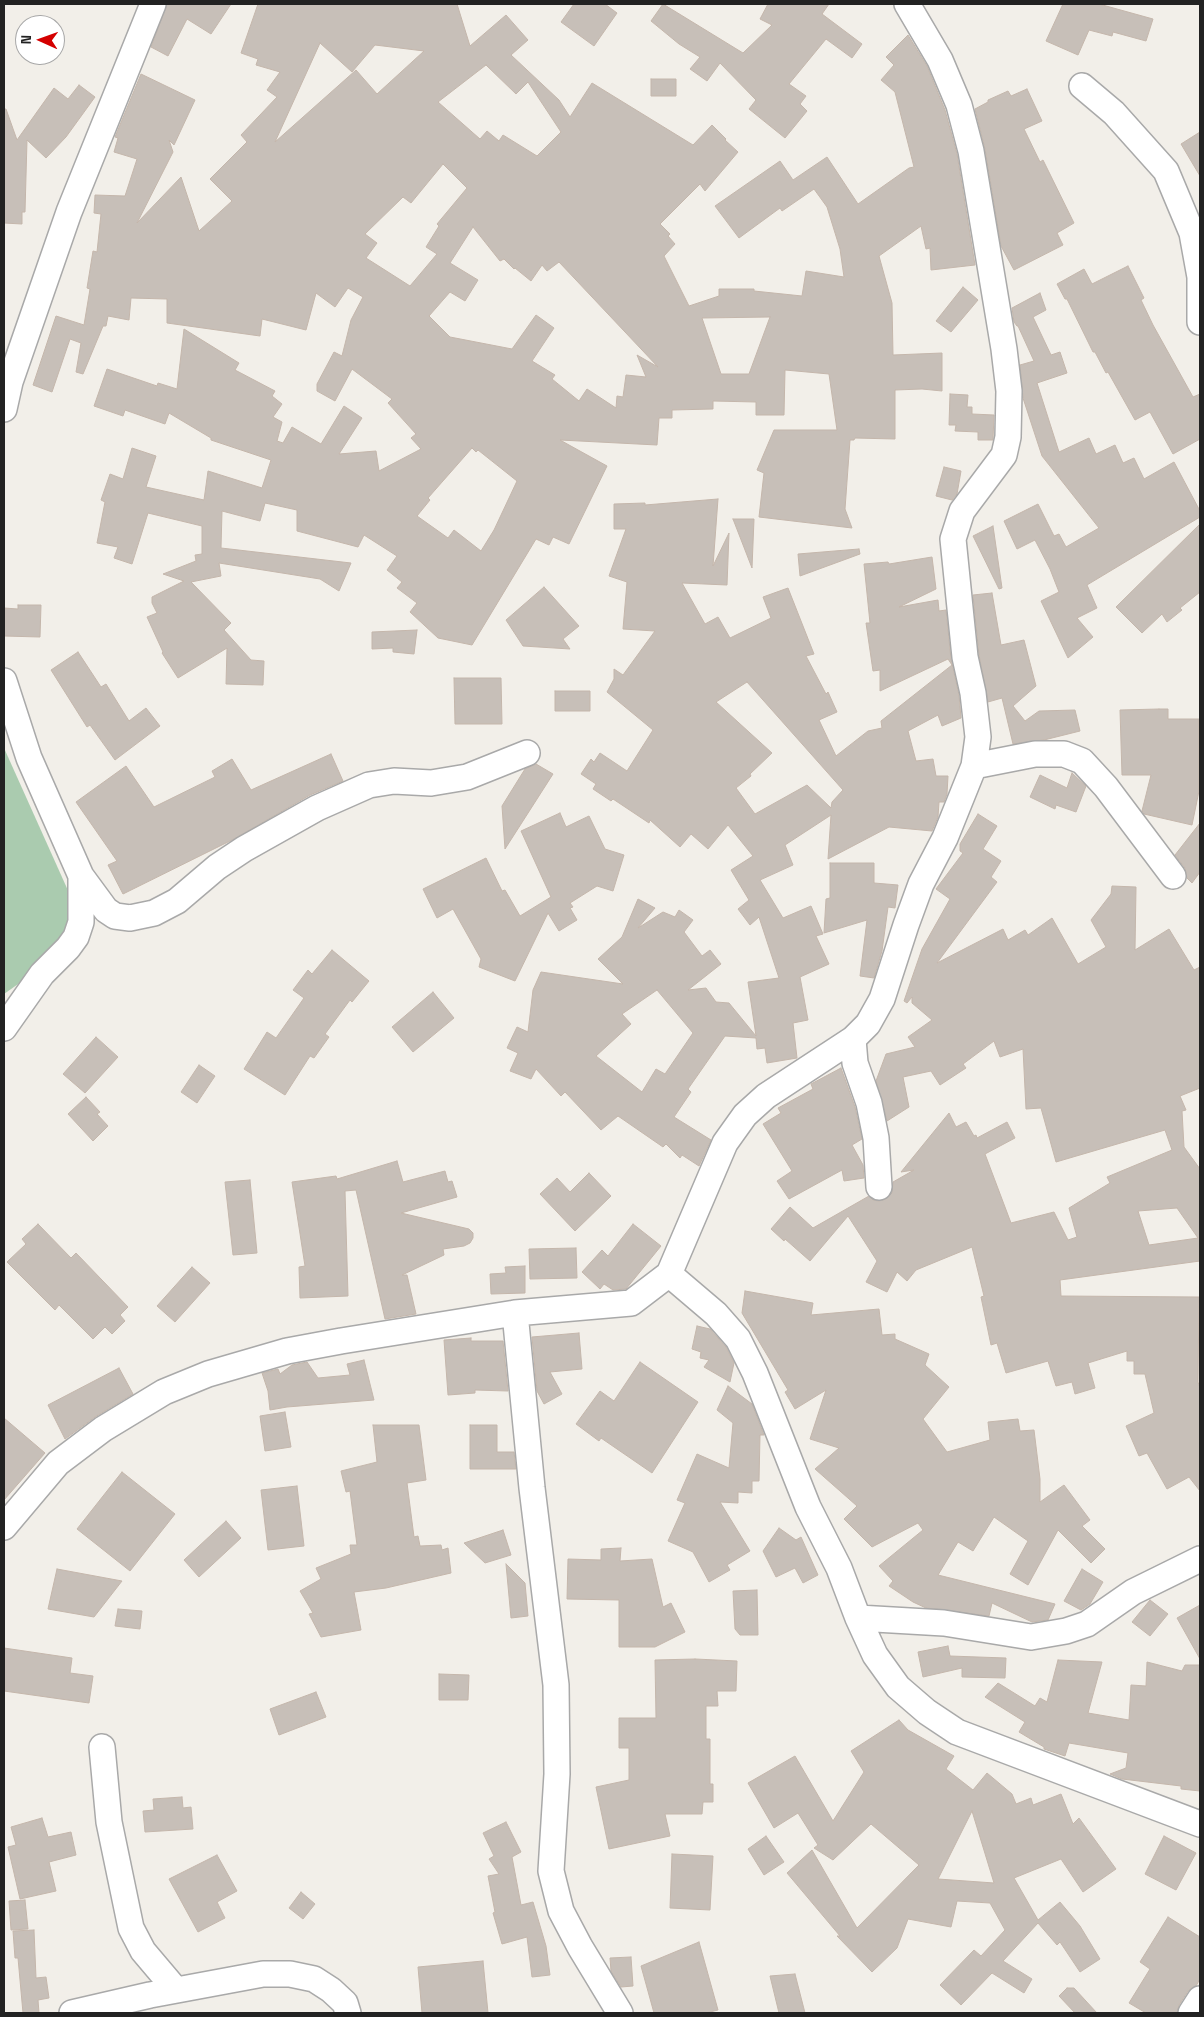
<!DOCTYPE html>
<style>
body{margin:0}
#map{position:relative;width:1204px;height:2017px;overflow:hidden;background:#f2efe9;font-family:"Space Grotesk",sans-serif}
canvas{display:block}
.frame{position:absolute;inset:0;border:5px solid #222;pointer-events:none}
.north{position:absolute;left:15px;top:15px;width:50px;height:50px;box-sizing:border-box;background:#fff;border:1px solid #a7a7a7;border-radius:50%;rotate:272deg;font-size:14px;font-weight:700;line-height:20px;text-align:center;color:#222}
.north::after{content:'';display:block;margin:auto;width:18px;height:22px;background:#d40000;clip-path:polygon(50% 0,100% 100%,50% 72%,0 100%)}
</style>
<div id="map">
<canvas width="1204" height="2017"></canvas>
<div class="frame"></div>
<div class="north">N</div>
</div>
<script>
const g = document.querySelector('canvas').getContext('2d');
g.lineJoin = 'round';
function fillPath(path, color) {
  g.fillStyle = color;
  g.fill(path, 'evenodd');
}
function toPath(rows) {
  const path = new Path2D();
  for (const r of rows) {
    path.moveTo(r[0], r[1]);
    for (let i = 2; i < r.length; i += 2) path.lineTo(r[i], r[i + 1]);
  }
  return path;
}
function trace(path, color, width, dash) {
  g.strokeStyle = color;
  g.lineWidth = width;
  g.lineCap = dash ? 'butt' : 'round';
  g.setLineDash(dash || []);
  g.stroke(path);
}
const cemetery = toPath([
 [4,748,88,935,4,994]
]);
const building = toPath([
 [167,4,231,4,211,34,187,19,168,56,151,47,167,4],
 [258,4,457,4,470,46,506,15,528,40,511,55,559,100,570,117,592,83,693,145,712,125,726,139,725,140,738,152,705,191,700,184,660,224,670,234,668,236,675,244,664,256,689,306,719,296,719,289,754,289,754,291,802,296,806,271,844,277,840,249,827,207,814,189,782,211,780,208,739,238,715,206,780,161,793,180,827,157,858,204,909,168,914,167,895,92,881,80,894,65,886,57,908,35,927,66,945,110,957,154,975,265,931,270,930,248,926,249,921,226,879,256,892,303,893,355,942,353,942,391,922,389,895,390,895,439,855,438,854,440,850,440,845,509,852,528,759,517,764,473,757,470,774,430,837,430,829,374,785,370,784,415,756,415,756,402,713,401,713,409,672,410,672,418,659,418,657,445,560,440,607,466,569,544,553,537,549,545,536,539,472,645,438,638,410,612,417,603,397,588,402,582,387,570,397,556,364,535,358,547,297,531,297,510,265,503,260,521,222,511,221,548,351,563,339,591,320,579,219,563,221,576,191,582,231,623,224,630,251,660,264,661,263,685,226,684,227,648,178,678,162,653,163,652,147,617,157,613,152,603,152,597,184,581,163,574,196,561,195,555,202,554,202,526,148,513,132,564,114,558,118,547,97,543,105,502,101,500,110,474,123,479,132,448,156,456,146,487,204,500,208,471,262,488,271,460,211,440,211,438,169,413,165,424,125,410,123,416,94,406,107,369,157,386,158,383,177,389,184,329,239,363,235,370,275,391,272,396,282,404,273,417,282,422,277,441,283,443,292,427,321,444,344,406,362,418,339,454,376,451,379,471,421,449,411,438,416,434,388,403,392,399,352,369,335,401,317,391,317,384,334,352,342,356,351,320,363,297,348,288,335,307,316,293,306,330,262,319,260,336,167,323,167,299,131,298,129,320,108,316,106,326,103,326,83,374,76,372,81,343,70,339,52,392,33,385,56,316,84,325,90,289,87,288,93,251,97,252,101,214,94,213,95,195,125,196,137,159,114,152,118,138,115,137,141,74,195,100,174,145,169,140,173,152,137,223,181,177,199,231,232,201,210,179,247,142,241,135,277,97,267,90,280,72,256,65,258,59,241,53,258,4],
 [320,43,352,72,375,45,424,51,377,94,356,70,275,142,320,43],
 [486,65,516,94,528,82,561,132,537,156,503,135,499,141,487,131,480,139,438,102,486,65],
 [443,164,467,188,437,224,439,226,426,247,437,254,410,286,366,258,377,243,365,234,403,197,411,203,443,164],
 [473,227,500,261,504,259,514,269,515,268,531,281,542,265,547,271,559,262,658,367,637,355,646,377,626,375,623,397,617,396,616,408,587,389,579,401,552,379,555,375,532,361,554,328,536,315,512,349,450,337,429,316,450,292,465,301,478,280,450,263,473,227],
 [770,317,749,374,721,374,702,318,770,317],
 [472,448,476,452,478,450,517,481,494,530,481,551,454,530,448,538,417,516,430,500,428,498,472,448],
 [574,4,605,4,617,13,594,46,561,22,574,4],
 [663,4,743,53,772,25,760,19,768,4,829,4,822,14,862,44,852,58,826,39,789,84,806,96,800,104,807,111,785,138,749,109,756,100,720,63,707,81,690,69,700,57,679,44,651,21,663,4],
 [1063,4,1099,4,1153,19,1146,41,1113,32,1112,36,1089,30,1078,55,1046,41,1063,4],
 [651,79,676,79,676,96,651,96,651,79],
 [79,85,95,97,66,137,46,158,27,140,25,212,22,212,22,224,4,223,4,109,6,109,17,140,54,88,68,99,79,85],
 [1027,89,1042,121,1024,129,1040,162,1043,160,1074,223,1057,233,1063,245,1014,270,1001,246,985,149,975,109,988,102,988,100,1008,91,1011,96,1027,89],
 [1200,132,1200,176,1181,144,1200,132],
 [1128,266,1144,298,1141,300,1153,325,1193,397,1200,394,1200,439,1173,454,1150,412,1135,420,1108,372,1106,373,1095,352,1093,352,1067,299,1065,299,1057,284,1084,269,1092,284,1128,266],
 [963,287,978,300,951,332,936,321,963,287],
 [1040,293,1046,310,1033,317,1051,355,1060,352,1067,373,1037,383,1059,452,1089,438,1096,454,1115,445,1123,463,1134,458,1144,479,1174,462,1200,511,1200,517,1087,585,1097,608,1077,618,1093,637,1068,658,1041,601,1059,592,1050,569,1035,540,1017,549,1004,521,1038,504,1054,536,1059,534,1066,547,1099,528,1042,456,1023,398,1020,365,1034,361,1018,326,1017,326,1014,322,1012,308,1040,293],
 [950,394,968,395,967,407,972,407,972,414,994,415,993,440,978,440,978,432,955,431,956,425,949,425,950,394],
 [944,467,961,471,957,494,952,500,936,496,944,467],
 [718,499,713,566,729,533,727,585,682,583,705,624,718,617,730,638,771,618,763,597,788,588,814,654,806,656,826,694,828,692,837,712,819,720,836,756,868,731,882,728,881,721,952,665,948,659,880,691,880,670,873,671,866,623,870,623,864,564,888,562,889,564,932,557,936,589,899,607,938,600,939,611,946,610,951,659,959,695,961,718,942,726,938,715,908,731,916,761,933,759,936,776,948,776,947,794,944,802,939,802,938,817,932,831,889,827,828,859,831,815,785,845,793,865,760,880,783,918,811,906,823,934,816,936,829,964,800,977,808,1020,793,1023,797,1058,767,1063,765,1048,757,1049,756,1038,725,1036,688,1089,691,1092,674,1117,711,1140,699,1166,682,1155,680,1158,666,1144,663,1147,618,1116,601,1130,565,1092,561,1096,536,1069,531,1079,510,1071,518,1053,507,1048,517,1027,528,1032,533,990,541,972,623,984,598,959,622,937,638,899,655,908,638,928,663,912,675,917,679,910,693,920,684,932,702,956,710,950,721,964,688,990,706,988,716,1002,729,1003,756,1036,748,982,779,978,759,917,750,925,738,909,749,900,731,870,753,856,728,825,708,849,691,834,680,847,650,820,649,823,613,799,611,801,593,789,596,784,581,774,591,759,594,762,600,753,627,771,653,730,607,692,614,679,614,669,623,675,655,631,623,629,627,582,609,576,626,529,614,529,614,504,645,503,645,505,718,499],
 [747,682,843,790,832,802,831,808,807,785,755,814,736,788,751,776,750,774,772,753,716,702,747,682],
 [657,990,693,1033,665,1074,656,1069,642,1092,596,1056,631,1024,622,1014,657,990],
 [733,519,754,519,752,568,733,519],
 [1200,524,1200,592,1180,608,1182,610,1167,622,1162,614,1142,633,1116,607,1200,524],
 [993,526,1002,588,999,589,973,536,993,526],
 [859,549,860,554,800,576,798,554,859,549],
 [544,587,579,626,563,639,570,649,523,646,506,620,544,587],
 [992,593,1001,645,1024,640,1036,686,1013,706,1025,721,1039,711,1075,710,1080,731,1044,740,1013,744,1002,698,988,702,979,655,973,595,992,593],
 [18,605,41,605,40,637,4,636,4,608,18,609,18,605],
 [417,630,414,654,393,652,393,648,372,649,372,632,417,630],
 [78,652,101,687,106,684,129,721,146,708,160,726,115,760,90,725,87,727,51,670,78,652],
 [454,678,501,678,502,724,455,724,454,678],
 [555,691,590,691,590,711,555,711,555,691],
 [1159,709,1168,709,1168,719,1199,719,1199,791,1192,825,1144,814,1142,811,1151,775,1122,775,1120,710,1159,709],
 [331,754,343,781,310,795,234,839,123,894,108,865,117,861,76,802,126,766,154,807,215,777,212,771,232,759,251,790,331,754],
 [536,764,553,774,505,849,502,806,525,769,536,764],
 [1072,773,1086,786,1076,812,1056,805,1055,809,1030,797,1040,775,1067,788,1072,773],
 [560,813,566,827,589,816,605,849,624,855,613,891,597,886,570,903,573,907,570,908,577,920,559,931,548,913,515,981,479,967,481,959,453,909,437,918,423,889,486,858,502,891,505,890,520,916,551,897,521,831,560,813],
 [978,814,997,826,983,849,1001,861,991,877,997,882,937,963,1003,929,1008,940,1025,930,1028,935,1052,918,1078,964,1106,947,1091,920,1111,894,1112,886,1136,887,1135,950,1169,929,1194,970,1200,967,1200,1088,1180,1096,1186,1110,1182,1111,1184,1147,1200,1169,1200,1261,1060,1280,1061,1296,1199,1297,1198,1382,1200,1388,1200,1491,1189,1477,1167,1489,1147,1453,1139,1456,1126,1426,1154,1413,1145,1374,1134,1374,1134,1361,1127,1361,1127,1351,1088,1363,1095,1388,1075,1394,1072,1382,1056,1386,1048,1361,1006,1373,997,1343,991,1345,981,1297,984,1296,972,1247,916,1270,907,1281,897,1272,887,1292,866,1282,877,1261,848,1216,810,1261,785,1239,784,1241,771,1229,790,1207,813,1228,869,1196,873,1200,879,1201,886,1199,892,1193,893,1182,914,1170,901,1172,949,1113,956,1127,966,1122,974,1136,976,1135,977,1138,1007,1122,1015,1138,985,1154,1011,1223,1054,1212,1068,1240,1077,1237,1069,1208,1110,1183,1107,1177,1172,1150,1165,1130,1056,1162,1041,1108,1026,1109,1023,1049,1000,1057,994,1041,963,1064,966,1068,940,1085,931,1071,903,1077,909,1107,887,1121,876,1081,886,1054,915,1047,908,1037,932,1020,912,1003,912,997,907,1003,904,1001,922,949,950,899,936,889,963,853,960,851,960,844,978,814],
 [1177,1208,1198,1238,1149,1245,1138,1211,1177,1208],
 [1200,823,1200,872,1192,883,1187,878,1185,868,1175,855,1200,823],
 [830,863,874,863,874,883,898,885,895,908,888,907,882,951,874,978,860,976,867,920,824,933,826,899,830,898,830,863],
 [332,950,369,981,352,1002,350,1000,325,1034,329,1037,314,1058,310,1056,285,1095,244,1069,267,1032,276,1038,304,998,293,990,308,970,312,974,332,950],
 [433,992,454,1018,413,1052,392,1027,433,992],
 [96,1037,118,1057,85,1093,63,1074,96,1037],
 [199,1065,215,1076,197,1103,181,1092,199,1065],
 [841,1068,855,1107,862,1139,852,1145,863,1165,864,1178,844,1181,842,1170,789,1199,777,1181,792,1171,763,1124,781,1113,778,1108,813,1089,811,1084,841,1068],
 [86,1097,100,1112,97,1114,108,1126,93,1141,68,1114,86,1097],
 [397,1161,403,1182,445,1171,448,1182,452,1181,457,1197,401,1213,469,1229,473,1233,473,1238,470,1243,464,1246,443,1249,444,1255,402,1275,407,1275,416,1314,385,1319,356,1190,345,1191,348,1296,300,1298,299,1267,305,1266,292,1182,336,1176,337,1179,397,1161],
 [589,1173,611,1196,575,1231,540,1194,557,1178,570,1192,589,1173],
 [250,1180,257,1253,233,1255,225,1182,250,1180],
 [38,1224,71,1258,76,1253,128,1307,120,1315,125,1321,112,1334,105,1327,93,1339,59,1305,55,1310,7,1262,26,1244,22,1239,38,1224],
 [633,1224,661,1246,626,1289,613,1290,604,1284,600,1289,582,1272,602,1250,608,1256,633,1224],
 [576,1248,577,1278,530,1279,529,1249,576,1248],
 [525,1266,525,1293,491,1294,490,1274,506,1273,505,1267,525,1266],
 [192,1267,210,1283,175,1322,157,1306,192,1267],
 [745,1291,813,1303,811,1315,879,1309,882,1335,895,1334,895,1339,929,1354,925,1365,949,1387,923,1419,947,1452,990,1440,988,1422,1018,1419,1020,1431,1034,1430,1040,1479,1040,1502,1064,1485,1090,1520,1082,1526,1105,1549,1091,1563,1058,1530,1028,1585,1010,1574,1028,1541,994,1517,973,1551,958,1542,938,1575,1055,1604,1048,1620,1032,1622,992,1603,989,1616,926,1608,913,1602,889,1586,893,1581,879,1566,923,1530,918,1523,872,1547,844,1519,857,1506,815,1469,839,1448,810,1439,826,1390,795,1409,785,1392,788,1390,742,1313,745,1291],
 [697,1326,710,1329,726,1347,734,1363,730,1382,704,1367,709,1360,700,1358,701,1352,692,1349,697,1326],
 [579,1333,582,1369,550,1372,562,1394,544,1404,537,1391,532,1337,579,1333],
 [471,1338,471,1341,503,1341,508,1391,475,1390,475,1393,448,1395,444,1340,471,1338],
 [364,1360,374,1400,287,1407,270,1410,268,1391,262,1373,278,1369,280,1374,292,1365,307,1362,318,1378,350,1375,347,1364,364,1360],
 [640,1362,698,1402,652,1473,601,1438,599,1441,576,1424,600,1391,614,1401,640,1362],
 [119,1368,133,1394,95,1417,65,1439,48,1405,119,1368],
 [728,1386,752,1404,764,1435,760,1435,759,1481,752,1481,752,1493,738,1492,738,1503,720,1502,750,1551,727,1565,730,1570,709,1582,693,1552,668,1541,685,1503,677,1500,697,1454,729,1468,733,1423,717,1410,728,1386],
 [285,1412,291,1447,265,1451,260,1416,285,1412],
 [4,1418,45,1453,4,1500,4,1418],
 [373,1425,419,1425,426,1480,407,1483,414,1537,418,1536,420,1546,441,1545,442,1550,448,1548,451,1573,386,1588,354,1592,361,1630,321,1637,309,1614,313,1613,300,1591,321,1579,316,1568,351,1554,350,1545,357,1545,350,1491,346,1492,341,1471,377,1462,373,1425],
 [470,1425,497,1425,497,1452,514,1452,516,1469,470,1469,470,1425],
 [122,1472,175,1514,130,1571,77,1529,122,1472],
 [297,1486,304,1546,268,1550,261,1490,297,1486],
 [226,1521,241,1538,199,1577,184,1560,226,1521],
 [779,1528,796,1540,801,1537,818,1575,803,1583,795,1568,776,1577,763,1551,779,1528],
 [503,1530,511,1555,485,1563,464,1543,503,1530],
 [621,1548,620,1561,652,1559,663,1607,671,1603,685,1632,655,1647,619,1647,619,1600,567,1599,568,1559,601,1560,601,1549,621,1548],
 [506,1564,525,1583,528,1616,511,1618,506,1564],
 [57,1569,122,1581,94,1617,48,1609,57,1569],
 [1082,1569,1103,1582,1090,1604,1081,1610,1064,1601,1082,1569],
 [757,1590,758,1635,740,1635,735,1629,733,1591,757,1590],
 [1150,1600,1168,1614,1150,1636,1132,1622,1150,1600],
 [1200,1605,1200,1659,1177,1618,1200,1605],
 [118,1609,142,1611,140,1629,115,1626,118,1609],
 [948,1646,950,1656,1006,1658,1005,1678,962,1677,962,1668,923,1677,918,1652,948,1646],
 [4,1648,72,1658,70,1673,93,1676,89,1703,4,1691,4,1648],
 [695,1659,737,1661,736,1691,717,1691,718,1706,706,1706,706,1739,710,1739,710,1784,713,1784,713,1802,703,1802,702,1814,665,1814,670,1836,609,1849,596,1787,629,1780,629,1748,619,1748,619,1718,656,1718,655,1660,695,1659],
 [1058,1660,1102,1662,1088,1713,1129,1720,1131,1685,1146,1686,1147,1662,1182,1671,1185,1665,1200,1665,1200,1791,1181,1789,1181,1786,1122,1779,1110,1774,1126,1768,1128,1753,1069,1743,1065,1756,1044,1749,1044,1747,1019,1732,1025,1722,985,1697,998,1683,1035,1706,1040,1698,1047,1702,1058,1660],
 [439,1674,469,1675,468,1700,439,1700,439,1674],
 [316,1692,326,1717,279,1735,270,1709,316,1692],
 [899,1720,908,1730,954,1756,946,1769,973,1790,987,1773,1012,1794,1016,1804,1031,1798,1033,1805,1061,1794,1073,1824,1079,1818,1116,1869,1083,1892,1061,1859,1014,1878,1038,1920,1060,1902,1080,1926,1100,1959,1080,1972,1060,1942,1057,1945,1038,1923,1003,1961,1032,1979,1024,1993,992,1973,961,2005,940,1985,974,1950,981,1956,1005,1930,990,1903,957,1901,951,1927,908,1919,897,1948,872,1972,837,1936,840,1936,787,1873,812,1850,857,1928,919,1865,871,1824,833,1860,814,1848,818,1845,798,1813,774,1828,748,1783,795,1756,833,1821,864,1772,851,1751,899,1720],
 [972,1811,994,1883,938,1879,972,1811],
 [182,1797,183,1808,191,1807,193,1829,145,1832,143,1811,154,1810,153,1799,182,1797],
 [42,1818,48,1837,71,1832,76,1855,49,1862,56,1891,20,1899,8,1847,16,1845,11,1827,42,1818],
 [506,1822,521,1852,512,1857,521,1905,533,1902,546,1946,550,1975,532,1977,527,1937,502,1944,493,1913,495,1912,488,1876,499,1874,489,1859,494,1856,483,1833,506,1822],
 [766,1836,784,1862,764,1875,748,1849,766,1836],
 [1164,1836,1196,1853,1176,1890,1145,1874,1164,1836],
 [672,1854,713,1856,710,1910,670,1908,672,1854],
 [217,1855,237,1891,217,1902,225,1918,198,1932,169,1879,217,1855],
 [301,1892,315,1904,303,1919,289,1908,301,1892],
 [25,1900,28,1929,11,1930,9,1901,25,1900],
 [1168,1917,1200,1937,1200,1979,1196,1986,1188,1991,1179,2005,1177,2013,1146,2013,1129,2003,1150,1969,1140,1962,1168,1917],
 [34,1930,36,1978,46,1977,49,1998,38,2000,39,2013,23,2013,18,1958,15,1958,13,1931,34,1930],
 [699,1942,718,2010,706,2013,654,2013,641,1966,699,1942],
 [631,1957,633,1986,621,1987,611,1971,610,1958,631,1957],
 [483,1961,488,2013,422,2013,418,1967,483,1961],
 [795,1974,805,2013,779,2013,770,1976,795,1974],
 [1067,1988,1074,1988,1097,2013,1075,2013,1059,1996,1067,1988]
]);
const minor = toPath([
 [1082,86,1114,113,1166,171,1192,233,1200,277,1200,322],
 [4,409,10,382,69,212,153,4],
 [4,681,29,758,81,876,106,910,115,916,130,918,154,913,177,901,217,867,244,849,317,808,369,785,394,781,431,783,467,777,527,753],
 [974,766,1035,754,1064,754,1082,761,1106,787,1173,876],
 [4,1028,42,974,68,948,76,937,81,922,81,876],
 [853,1039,855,1063,869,1103,876,1138,879,1187],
 [669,1274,716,1314,738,1339,755,1373,808,1507,839,1568,858,1618,875,1655,898,1687,927,1712,957,1732,1200,1824],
 [515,1313,532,1488,556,1685,557,1774,551,1871,561,1911,580,1947,620,2013],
 [4,1527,58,1463,103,1429,164,1392,208,1374,287,1351,341,1341,515,1313,631,1303,669,1274,725,1143,745,1115,766,1096,853,1039,868,1024,882,999,906,925,921,884,945,838,974,766,978,737,973,693,965,657,953,539,962,511,1004,455,1008,437,1009,391,1004,349,971,151,959,105,940,60,907,4],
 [858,1618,944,1623,1031,1637,1066,1631,1087,1624,1133,1592,1200,1559],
 [102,1747,109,1822,131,1928,143,1951,176,1990],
 [72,2013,150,1995,263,1974,290,1974,314,1979,331,1990,345,2003,348,2013],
 [1191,2013,1200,1999]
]);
fillPath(cemetery, '#aacbaf');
fillPath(building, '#c7bfb8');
trace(building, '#c4b6ab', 1);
trace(minor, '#a9a9a9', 28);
trace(minor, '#fff', 25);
</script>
